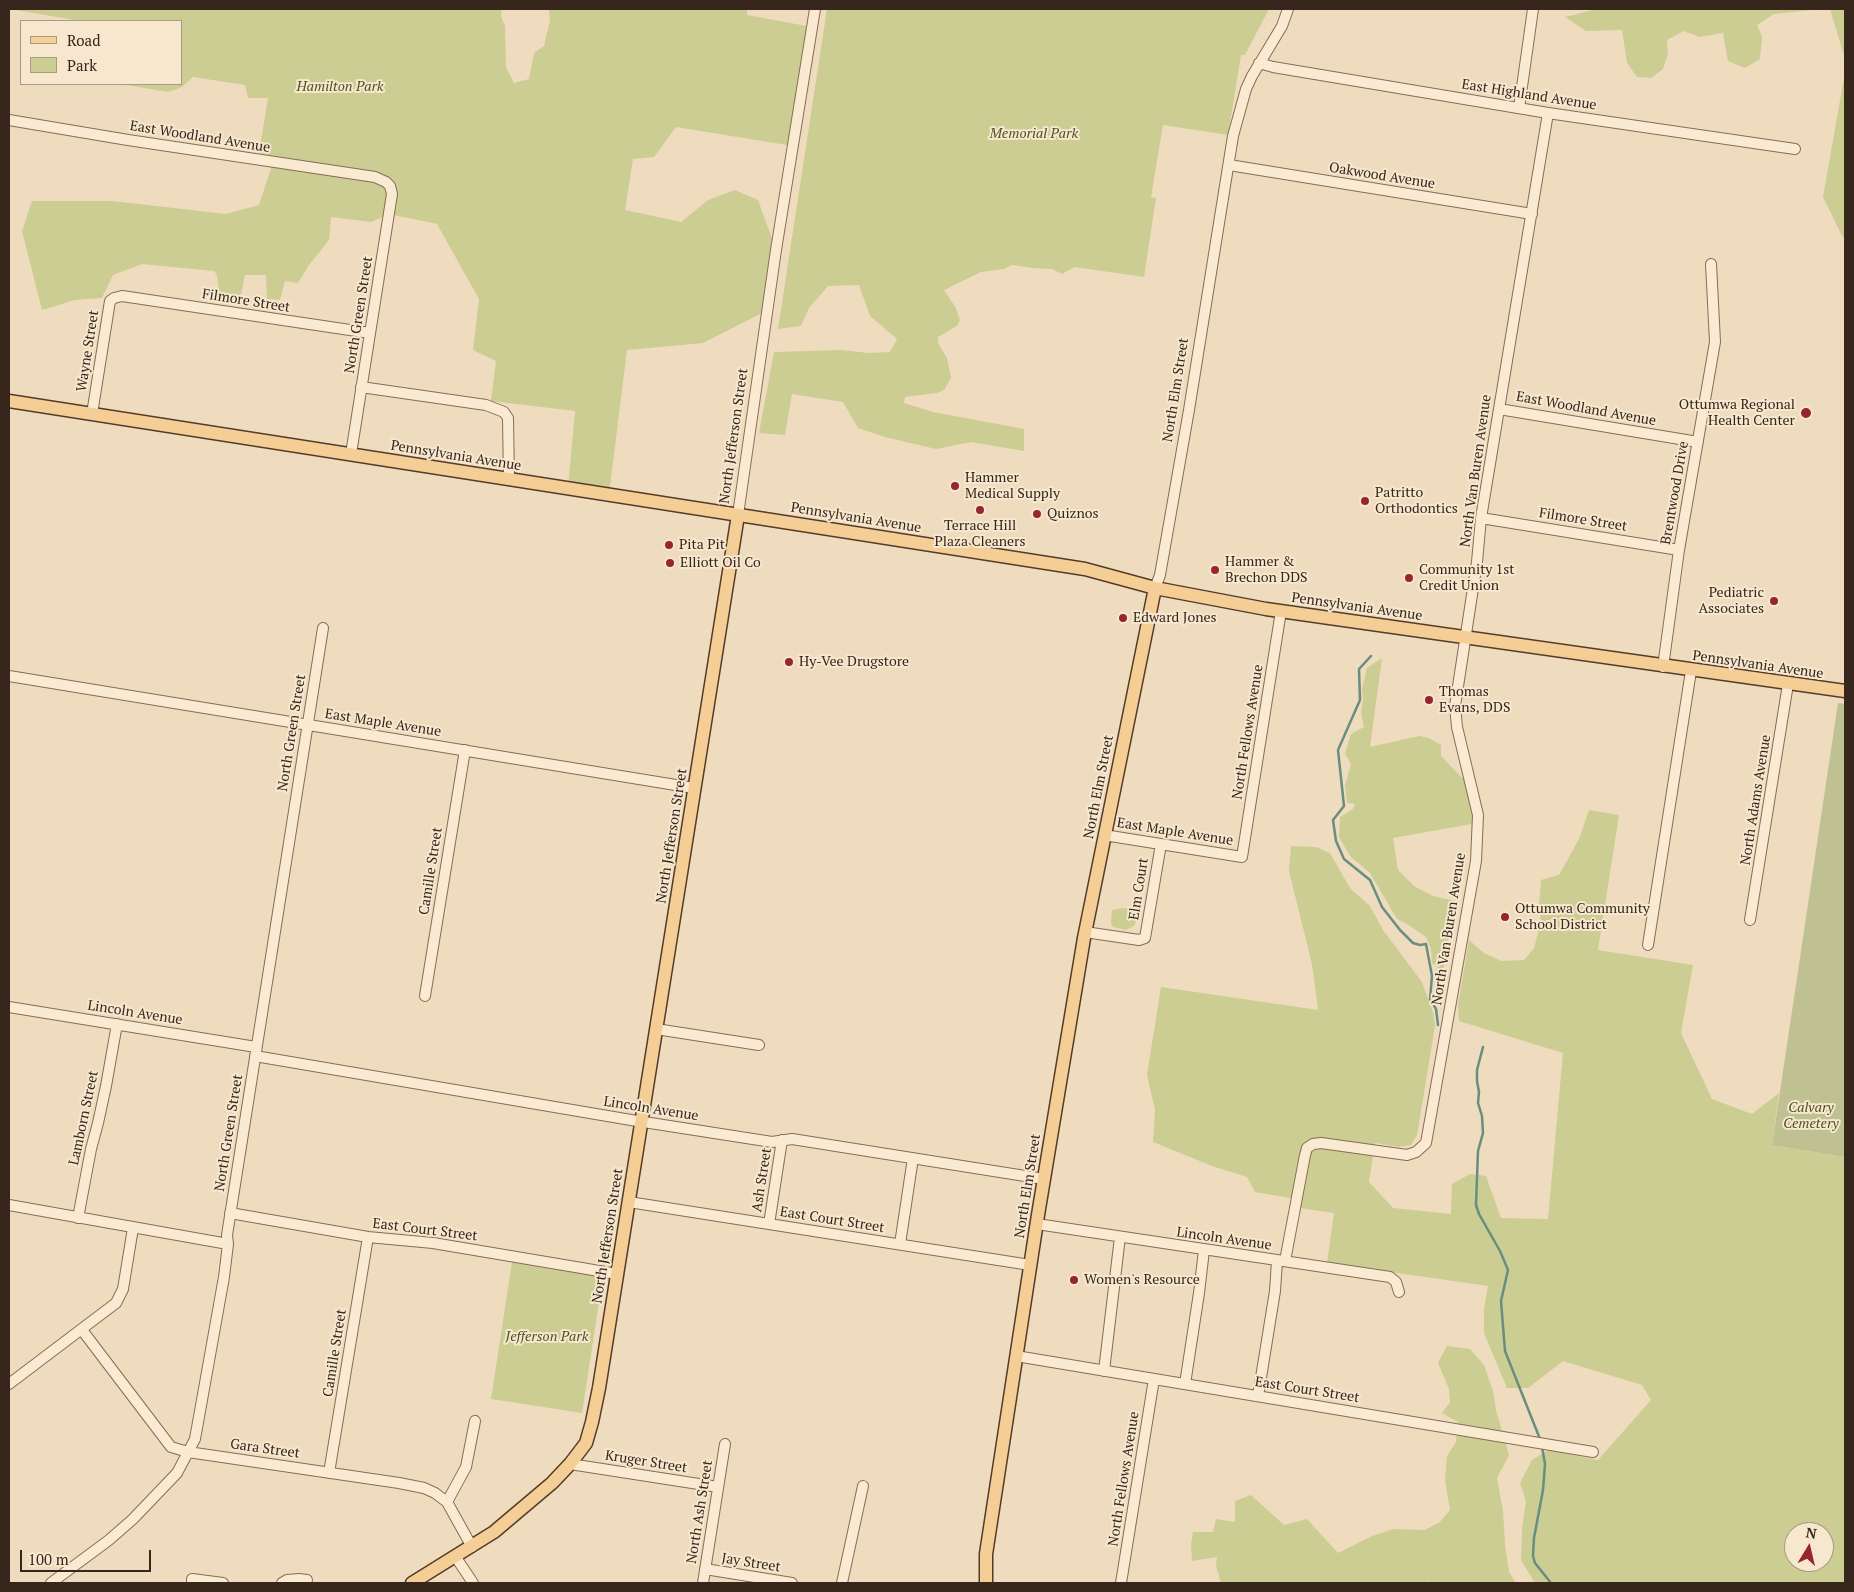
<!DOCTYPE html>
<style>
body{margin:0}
#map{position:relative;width:1854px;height:1592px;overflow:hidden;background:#efdcbe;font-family:"PT Serif",serif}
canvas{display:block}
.frame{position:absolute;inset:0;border:10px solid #36261b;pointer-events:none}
.legend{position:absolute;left:20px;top:20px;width:162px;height:65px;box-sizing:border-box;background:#f6e7ce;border:1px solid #a99a86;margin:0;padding:6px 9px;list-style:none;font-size:15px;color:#36261b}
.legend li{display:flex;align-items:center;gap:10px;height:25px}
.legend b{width:25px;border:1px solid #a99a86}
.north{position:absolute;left:1784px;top:1522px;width:50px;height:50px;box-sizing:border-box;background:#f6e7ce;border:1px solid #a99a86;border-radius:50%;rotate:9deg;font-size:14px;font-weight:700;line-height:20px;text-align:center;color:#36261b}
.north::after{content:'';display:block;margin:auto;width:18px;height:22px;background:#97252f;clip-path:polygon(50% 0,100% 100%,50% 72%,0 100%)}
.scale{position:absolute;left:20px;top:1550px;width:131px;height:22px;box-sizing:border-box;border:2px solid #36261b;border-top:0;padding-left:6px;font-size:15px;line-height:18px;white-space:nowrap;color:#36261b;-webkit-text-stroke:4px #f6e7ce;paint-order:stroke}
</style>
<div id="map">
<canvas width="1854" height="1592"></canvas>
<div class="frame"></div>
<ul class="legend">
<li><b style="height:6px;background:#f4ce94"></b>Road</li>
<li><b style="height:14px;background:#cbcd92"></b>Park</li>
</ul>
<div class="north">N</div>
<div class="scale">100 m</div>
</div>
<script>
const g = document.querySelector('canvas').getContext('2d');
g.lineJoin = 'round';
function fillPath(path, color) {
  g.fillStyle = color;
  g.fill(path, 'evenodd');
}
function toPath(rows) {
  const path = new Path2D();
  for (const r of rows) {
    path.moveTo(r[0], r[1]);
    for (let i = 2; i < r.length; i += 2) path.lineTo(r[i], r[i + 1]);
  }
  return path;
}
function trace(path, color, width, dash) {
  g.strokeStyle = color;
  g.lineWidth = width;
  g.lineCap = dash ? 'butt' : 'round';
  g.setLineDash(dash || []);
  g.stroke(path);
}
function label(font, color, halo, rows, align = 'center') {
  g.font = font + ' "PT Serif",serif';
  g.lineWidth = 4;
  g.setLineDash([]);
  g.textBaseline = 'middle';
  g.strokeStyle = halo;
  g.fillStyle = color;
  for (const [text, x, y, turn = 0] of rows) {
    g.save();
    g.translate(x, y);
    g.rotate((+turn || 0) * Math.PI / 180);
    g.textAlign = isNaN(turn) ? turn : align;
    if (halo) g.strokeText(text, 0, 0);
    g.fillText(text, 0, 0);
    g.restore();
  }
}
const green = toPath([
 [9,9,502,9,501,16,505,26,506,67,514,83,529,79,534,53,544,46,550,20,549,9,747,9,747,15,812,27,793,146,676,127,654,157,633,159,625,210,681,222,708,200,735,190,758,200,776,250,768,310,703,343,627,350,609,495,568,488,575,411,491,401,496,361,473,350,479,299,437,224,389,214,371,222,331,217,329,240,309,265,298,283,285,281,280,300,267,299,266,275,245,275,241,295,219,292,217,275,214,271,142,264,113,275,102,298,75,300,42,310,22,231,32,201,112,201,226,214,259,205,275,156,259,153,268,98,248,98,245,85,193,77,182,87,168,92,121,84,181,84,181,21,81,21],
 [827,9,1269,9,1245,55,1241,55,1228,135,1163,125,1151,197,1156,198,1144,277,1074,267,1062,274,1052,269,1032,268,1012,265,1004,269,981,272,944,290,956,308,960,320,957,326,938,337,938,343,947,358,951,378,944,390,937,393,905,397,904,403,933,412,1024,429,1024,451,971,442,936,449,885,437,858,428,843,402,792,394,785,435,759,433,774,352,842,350,868,353,890,352,897,339,870,316,859,285,828,286,809,308,801,326,778,329],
 [1597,9,1822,9,1774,14,1757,25,1762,37,1760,59,1745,68,1728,61,1723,33,1699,37,1684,31,1667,40,1668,53,1663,69,1651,78,1637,77,1627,63,1622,30,1586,31,1565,17],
 [1830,9,1845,9,1845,59],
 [1845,72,1845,238,1842,236,1823,197],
 [1382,658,1370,747,1419,736,1429,738,1441,745,1441,756,1471,787,1477,823,1393,838,1398,870,1414,886,1433,896,1455,901,1443,972,1432,963,1431,949,1426,937,1407,924,1397,919,1370,873,1350,856,1339,837,1340,817,1353,809,1355,804,1347,803,1345,785,1351,764,1345,754,1351,734,1364,727,1361,712,1363,700,1362,689,1367,668],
 [1589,810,1619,815,1598,950,1693,965,1681,1033,1712,1099,1752,1114,1779,1093,1772,1145,1845,1157,1845,1583,1535,1583,1521,1560,1522,1529,1526,1501,1520,1483,1532,1460,1548,1450,1598,1460,1651,1400,1642,1385,1563,1361,1528,1388,1507,1388,1484,1333,1484,1309,1488,1286,1327,1263,1334,1213,1300,1208,1301,1200,1255,1192,1247,1177,1212,1166,1153,1142,1155,1110,1147,1075,1161,987,1318,1010,1312,964,1289,871,1291,846,1316,847,1330,853,1350,888,1370,906,1383,930,1422,982,1433,1012,1435,1026,1417,1135,1411,1145,1399,1147,1375,1143,1369,1182,1393,1208,1451,1214,1452,1184,1470,1174,1486,1176,1501,1218,1548,1219,1563,1053,1459,1021,1458,1005,1469,940,1484,953,1501,961,1524,960,1534,948,1541,922,1539,905,1541,880,1559,875,1579,839],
 [1794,1532,1824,1532,1824,1562,1794,1562],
 [1124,908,1136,910,1137,912,1135,925,1126,930,1113,927,1111,924,1112,910],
 [512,1262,603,1276,582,1413,491,1399],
 [1447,1346,1470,1349,1484,1365,1493,1391,1496,1410,1509,1455,1497,1478,1503,1511,1505,1544,1509,1572,1516,1583,1431,1583,1428,1581,1424,1583,1221,1583,1216,1566,1217,1557,1192,1561,1191,1544,1193,1532,1213,1532,1216,1519,1235,1522,1235,1501,1251,1495,1284,1525,1307,1519,1338,1553,1370,1537,1393,1529,1425,1530,1440,1522,1450,1510,1445,1480,1447,1456,1456,1442,1458,1422,1442,1413,1450,1402,1449,1389,1438,1363]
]);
const cemetery = toPath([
 [1838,703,1845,704,1845,1157,1772,1145]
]);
const stream = toPath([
 [1371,656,1359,669,1360,700,1338,750,1344,806,1333,820,1336,841,1344,859,1370,880,1382,907,1400,930,1413,943,1420,945,1426,944,1432,976,1430,999,1436,1009,1438,1025],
 [1483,1047,1477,1070,1477,1081,1479,1092,1478,1103,1482,1116,1483,1133,1478,1151,1476,1205,1479,1214,1500,1251,1508,1270,1501,1301,1505,1351,1540,1439],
 [1542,1447,1545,1464,1543,1490,1534,1538,1533,1556,1535,1563,1551,1583]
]);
const minor = toPath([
 [1259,63,1273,67,1548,113,1795,149],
 [1519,108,1533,9],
 [9,120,128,140,375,177,386,182,390,186,392,194,351,454],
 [1229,165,1532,214],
 [361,387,486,405,504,412,508,418,509,479],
 [1499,409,1698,442],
 [92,414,110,301,114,298,122,296,370,333],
 [738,515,776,250,815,9],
 [1481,518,1679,550],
 [1155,588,1160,575,1189,410,1233,136,1246,89,1252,76,1282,26,1288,9],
 [1663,667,1679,550,1715,342,1711,264],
 [9,676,694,788],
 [1104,835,1242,857,1281,611],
 [1750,920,1788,684],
 [1085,932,1139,940,1145,938,1161,844],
 [1648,945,1691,671],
 [425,996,465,750],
 [9,1007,256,1047],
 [656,1029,759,1045],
 [255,1056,631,1120,772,1142,792,1139,1044,1179],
 [629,1202,1030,1265],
 [9,1205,228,1244],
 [230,1213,368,1237,433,1243,617,1274],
 [78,1218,91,1149,98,1123,106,1086,117,1024],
 [769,1224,782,1140],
 [1037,1224,1390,1277,1396,1282,1399,1292],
 [900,1244,913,1158],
 [1285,1261,1305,1155,1307,1148,1313,1144,1321,1143,1407,1155,1416,1152,1426,1143,1476,861,1478,815,1457,727,1455,706,1477,562,1481,518,1548,113],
 [82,1330,171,1447,188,1452,399,1483,424,1488,435,1493,447,1502,472,1547],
 [1016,1356,1593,1452],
 [1104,1371,1120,1237],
 [9,1384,116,1303,123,1289,133,1228],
 [1185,1384,1199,1293,1204,1250],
 [1258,1396,1275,1291,1277,1261],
 [570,1464,718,1487],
 [329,1473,368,1237],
 [447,1502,466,1467,475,1421],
 [455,1556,473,1583],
 [705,1569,792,1583],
 [51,1583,109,1540,133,1519,177,1473,195,1439,224,1277,228,1244,227,1235,323,628],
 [192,1583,192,1579,223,1583],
 [282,1583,287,1580,299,1579,307,1580],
 [703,1583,725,1444],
 [842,1583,863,1486],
 [1121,1583,1154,1379]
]);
const major = toPath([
 [9,401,1085,569,1155,588,1266,609,1845,691],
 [412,1583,494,1532,552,1483,570,1464,586,1443,592,1422,599,1388,738,515],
 [986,1583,986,1554,1038,1215,1084,938,1155,588]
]);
const markers = [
 [1806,413,6,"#97252f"],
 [955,486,5,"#97252f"],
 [1365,501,5,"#97252f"],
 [980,510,5,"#97252f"],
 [1037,514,5,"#97252f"],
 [669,545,5,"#97252f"],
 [670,563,5,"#97252f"],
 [1215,570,5,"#97252f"],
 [1409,578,5,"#97252f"],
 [1774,601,5,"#97252f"],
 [1123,618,5,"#97252f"],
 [789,662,5,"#97252f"],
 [1429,700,5,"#97252f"],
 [1505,917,5,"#97252f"],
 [1074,1280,5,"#97252f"]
];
const parkNames = [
 ["Hamilton Park",340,87],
 ["Memorial Park",1034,134],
 ["Calvary",1811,1108],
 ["Cemetery",1811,1124],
 ["Jefferson Park",547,1337]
];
const streetNames = [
 ["East Highland Avenue",1529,95,9],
 ["East Woodland Avenue",200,137,9],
 ["Oakwood Avenue",1382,176,9],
 ["Filmore Street",246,301,9],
 ["North Green Street",359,315,-81],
 ["Wayne Street",88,351,-81],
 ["North Elm Street",1176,390,-81],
 ["East Woodland Avenue",1586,409,10],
 ["North Jefferson Street",734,436,-82],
 ["Pennsylvania Avenue",456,456,9],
 ["North Van Buren Avenue",1476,471,-82],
 ["Brentwood Drive",1675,493,-80],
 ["Pennsylvania Avenue",856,518,9],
 ["Filmore Street",1583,520,9],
 ["Pennsylvania Avenue",1357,607,8],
 ["Pennsylvania Avenue",1758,665,8],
 ["East Maple Avenue",383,723,9],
 ["North Fellows Avenue",1248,732,-81],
 ["North Green Street",292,733,-81],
 ["North Elm Street",1099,787,-79],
 ["North Adams Avenue",1756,800,-81],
 ["East Maple Avenue",1175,832,9],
 ["North Jefferson Street",672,836,-81],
 ["Camille Street",431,871,-81],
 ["Elm Court",1139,889,-81],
 ["North Van Buren Avenue",1449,929,-81],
 ["Lincoln Avenue",135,1013,9],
 ["Lincoln Avenue",651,1109,9],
 ["Lamborn Street",84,1118,-78],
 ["North Green Street",229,1133,-81],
 ["Ash Street",762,1180,-81],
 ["North Elm Street",1028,1186,-81],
 ["East Court Street",832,1220,9],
 ["East Court Street",425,1230,7],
 ["North Jefferson Street",608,1236,-81],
 ["Lincoln Avenue",1224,1239,8],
 ["Camille Street",335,1353,-81],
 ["East Court Street",1307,1390,9],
 ["Gara Street",265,1449,8],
 ["Kruger Street",646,1462,9],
 ["North Fellows Avenue",1124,1479,-81],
 ["North Ash Street",700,1512,-81],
 ["Jay Street",751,1563,9]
];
const poiNames = [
 ["Ottumwa Regional",1795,405,"right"],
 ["Health Center",1795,421,"right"],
 ["Hammer",965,478],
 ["Medical Supply",965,494],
 ["Patritto",1375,493],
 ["Orthodontics",1375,509],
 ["Quiznos",1047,514],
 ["Terrace Hill",980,526,"center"],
 ["Plaza Cleaners",980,542,"center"],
 ["Pita Pit",679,545],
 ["Hammer &",1225,562],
 ["Brechon DDS",1225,578],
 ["Elliott Oil Co",680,563],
 ["Community 1st",1419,570],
 ["Credit Union",1419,586],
 ["Pediatric",1764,593,"right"],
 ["Associates",1764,609,"right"],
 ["Edward Jones",1133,618],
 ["Hy-Vee Drugstore",799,662],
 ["Thomas",1439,692],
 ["Evans, DDS",1439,708],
 ["Ottumwa Community",1515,909],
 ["School District",1515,925],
 ["Women's Resource",1084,1280]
];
fillPath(green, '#cbcd92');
fillPath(cemetery, '#bfc192');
trace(stream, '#698e81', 2.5);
trace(minor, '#876c56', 12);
trace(major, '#543b2b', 15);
trace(minor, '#f9ead1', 10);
trace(major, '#f4ce94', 12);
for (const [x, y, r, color] of markers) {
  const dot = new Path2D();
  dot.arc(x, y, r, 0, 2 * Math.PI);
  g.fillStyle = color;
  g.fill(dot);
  trace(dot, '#f6e7ce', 2);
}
label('italic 14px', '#4b5321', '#f6e7ce', parkNames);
label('14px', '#36261b', '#f6e7ce', streetNames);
label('14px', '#36261b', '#f6e7ce', poiNames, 'left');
</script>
